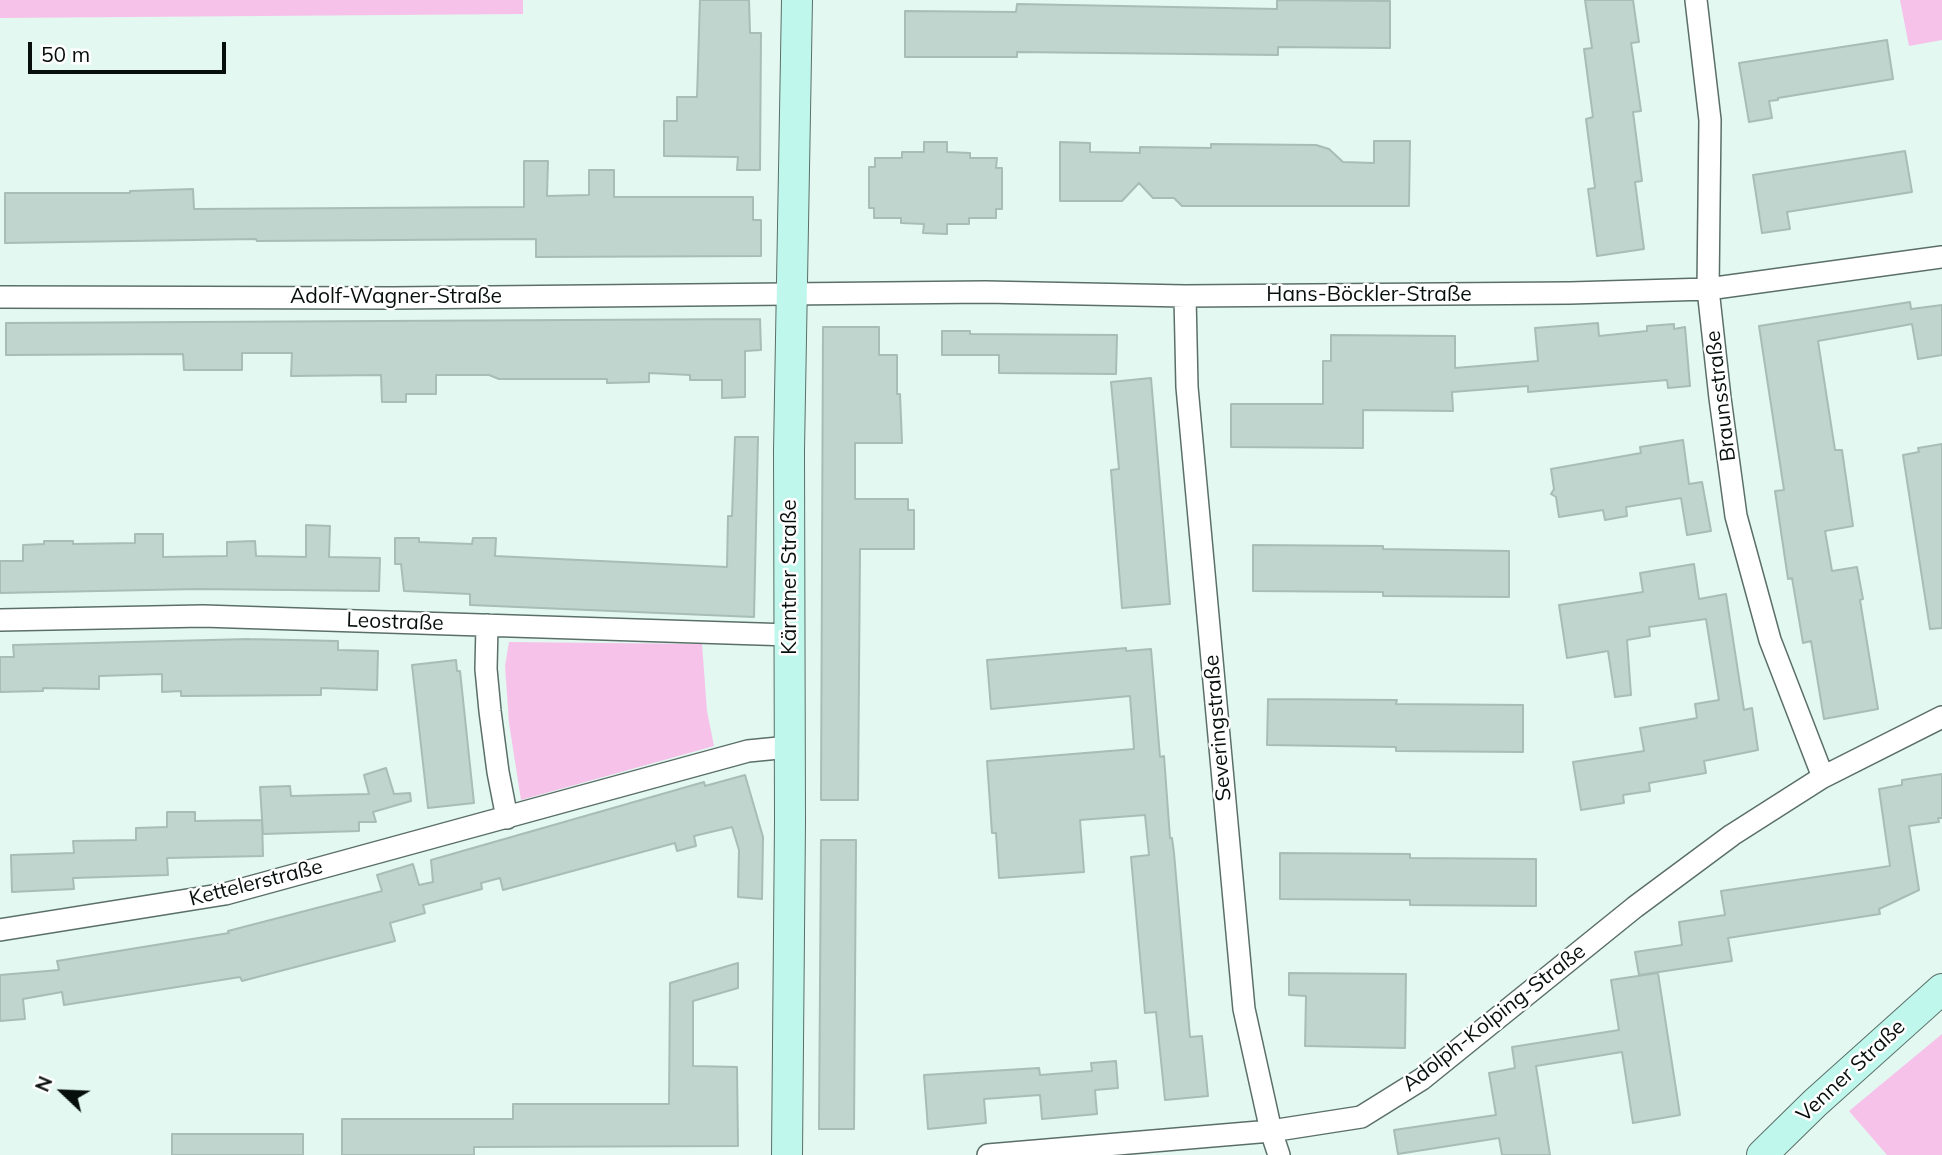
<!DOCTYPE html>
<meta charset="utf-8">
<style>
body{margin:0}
#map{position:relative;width:1942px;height:1155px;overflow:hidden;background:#e2f8f1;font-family:Mulish,sans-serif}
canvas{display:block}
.north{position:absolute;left:28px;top:1057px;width:70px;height:70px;-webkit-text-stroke:5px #fff;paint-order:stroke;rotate:293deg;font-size:19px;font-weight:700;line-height:28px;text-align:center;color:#070f0c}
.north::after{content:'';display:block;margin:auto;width:24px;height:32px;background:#070f0c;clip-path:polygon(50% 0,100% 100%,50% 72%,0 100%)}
.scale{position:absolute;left:28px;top:42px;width:198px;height:32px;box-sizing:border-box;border:4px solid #070f0c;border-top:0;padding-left:9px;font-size:21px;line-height:24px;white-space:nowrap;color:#070f0c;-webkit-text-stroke:5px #fff;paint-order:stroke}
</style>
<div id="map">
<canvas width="1942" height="1155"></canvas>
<div class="north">N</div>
<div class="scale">50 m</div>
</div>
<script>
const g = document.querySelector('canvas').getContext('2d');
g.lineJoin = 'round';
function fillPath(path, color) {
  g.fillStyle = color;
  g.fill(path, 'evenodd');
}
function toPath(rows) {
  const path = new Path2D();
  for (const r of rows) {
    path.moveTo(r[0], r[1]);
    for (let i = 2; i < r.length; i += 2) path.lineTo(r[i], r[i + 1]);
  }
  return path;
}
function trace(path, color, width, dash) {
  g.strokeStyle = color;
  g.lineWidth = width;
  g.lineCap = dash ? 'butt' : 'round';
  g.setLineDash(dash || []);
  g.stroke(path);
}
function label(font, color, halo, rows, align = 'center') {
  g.font = font + ' Mulish,sans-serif';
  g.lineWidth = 5;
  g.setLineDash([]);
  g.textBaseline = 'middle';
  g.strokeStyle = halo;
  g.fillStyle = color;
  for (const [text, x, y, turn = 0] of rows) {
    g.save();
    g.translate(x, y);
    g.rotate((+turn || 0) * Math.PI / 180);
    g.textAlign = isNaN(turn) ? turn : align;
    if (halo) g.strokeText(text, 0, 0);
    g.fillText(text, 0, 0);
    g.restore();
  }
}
const green = toPath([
 [0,0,523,0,523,14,0,18],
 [1900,0,1942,0,1942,40,1909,46],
 [509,642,702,644,707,711,714,746,521,800,509,723,505,666],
 [1942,1034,1942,1155,1887,1155,1849,1111]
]);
const building = toPath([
 [700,0,749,0,750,33,761,33,760,170,737,170,738,157,664,156,664,121,677,121,677,97,697,97,700,0],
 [1277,0,1390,1,1390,48,1278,47,1278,55,1017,52,1017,57,905,57,905,11,1016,12,1017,4,1277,9,1277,0],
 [1585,0,1633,0,1639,42,1631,43,1641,111,1633,112,1642,181,1635,182,1644,249,1597,256,1588,189,1595,188,1586,119,1593,117,1584,49,1592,48,1585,0],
 [1887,40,1893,79,1778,98,1778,100,1769,101,1772,118,1749,122,1739,63,1887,40],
 [1374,141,1410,141,1409,206,1182,206,1174,198,1153,198,1139,183,1122,201,1060,201,1060,142,1090,143,1090,152,1140,153,1140,147,1211,148,1211,144,1316,145,1329,149,1343,162,1374,163,1374,141],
 [924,142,947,142,947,152,970,153,970,158,997,158,996,168,1002,168,1002,209,996,209,996,218,969,218,969,224,947,224,947,234,923,233,924,224,901,223,901,218,874,218,874,208,869,208,869,167,875,167,875,158,902,158,902,152,924,152,924,142],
 [1905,151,1912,192,1787,212,1790,229,1762,233,1753,175,1905,151],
 [524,161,548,161,547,196,589,195,589,170,614,170,614,197,753,197,753,220,761,220,761,256,536,257,536,239,257,241,256,239,5,243,5,193,130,193,130,191,193,189,194,209,524,207,524,161],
 [1910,302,1911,309,1942,305,1942,355,1918,359,1912,324,1818,341,1835,450,1842,450,1853,526,1825,531,1832,571,1857,567,1863,599,1860,600,1878,709,1824,719,1811,641,1803,643,1792,578,1788,579,1775,491,1784,490,1759,326,1910,302],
 [760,319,761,350,745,351,745,397,722,398,722,380,690,380,690,375,649,373,649,382,607,383,607,379,499,379,489,375,436,375,436,394,406,394,406,402,382,402,381,375,291,376,292,353,242,353,242,370,184,370,183,354,6,355,6,323,760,319],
 [1598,323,1599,336,1647,331,1647,326,1674,324,1674,329,1685,327,1690,386,1668,388,1667,380,1528,392,1528,386,1452,392,1453,411,1363,410,1363,448,1231,447,1231,404,1323,404,1323,361,1331,361,1331,335,1455,336,1455,368,1538,361,1535,328,1598,323],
 [823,327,879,327,879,355,897,355,897,394,900,394,902,443,855,443,855,499,908,499,908,510,914,510,914,549,860,549,858,800,821,800,823,327],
 [942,331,970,331,970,334,1117,335,1116,374,999,373,999,355,942,355,942,331],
 [1151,378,1170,604,1122,608,1111,470,1119,469,1111,382,1151,378],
 [735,437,758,437,754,617,470,605,470,594,404,591,401,564,395,564,395,538,419,538,419,542,472,544,473,538,496,538,495,556,727,567,728,516,732,516,735,437],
 [1683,440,1689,484,1702,482,1711,531,1687,535,1681,498,1626,507,1627,516,1605,520,1603,510,1559,517,1556,497,1551,494,1554,489,1551,469,1641,453,1640,447,1683,440],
 [1942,444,1942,628,1930,629,1903,455,1919,452,1918,448,1942,444],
 [306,525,330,526,329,557,380,558,379,591,198,589,0,593,0,561,23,561,23,545,44,544,44,541,73,541,73,544,135,543,135,534,163,534,163,557,227,556,227,542,255,541,256,556,306,557,306,525],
 [1253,545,1383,546,1383,549,1509,551,1509,597,1383,596,1383,592,1253,591,1253,545],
 [1694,564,1699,599,1726,594,1744,710,1752,708,1758,750,1704,761,1706,773,1649,783,1650,791,1623,795,1624,803,1581,810,1573,762,1644,751,1640,728,1697,718,1695,704,1719,700,1706,619,1649,627,1650,636,1627,640,1631,695,1615,697,1608,651,1567,658,1559,605,1643,592,1640,573,1694,564],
 [249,639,338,641,338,650,378,651,377,690,321,688,321,695,181,696,181,691,162,692,162,674,99,676,99,689,43,688,43,691,0,692,0,657,14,657,13,645,249,639],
 [1126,648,1126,651,1151,649,1160,757,1164,756,1170,838,1172,838,1174,853,1190,1037,1202,1036,1208,1096,1165,1100,1156,1012,1145,1013,1131,857,1149,855,1145,815,1080,820,1084,872,999,878,996,833,992,833,987,761,1134,749,1130,696,991,709,987,660,1126,648],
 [456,660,457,671,460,671,474,803,428,808,412,665,456,660],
 [1268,699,1397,700,1396,704,1523,705,1523,752,1396,751,1396,747,1267,745,1268,699],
 [386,768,394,794,410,793,411,801,373,812,376,822,359,822,359,831,263,834,260,787,290,786,291,796,369,794,364,775,386,768],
 [1942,774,1942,818,1938,818,1939,822,1909,826,1919,890,1879,909,1880,914,1728,938,1732,961,1639,975,1635,952,1682,945,1679,922,1725,915,1721,891,1890,866,1879,789,1902,785,1902,780,1942,774],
 [745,775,763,837,762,899,738,897,739,850,732,827,694,836,696,846,677,851,675,843,503,890,500,878,481,883,482,889,423,905,425,913,390,923,395,941,242,981,240,977,64,1005,62,992,23,999,25,1019,0,1021,0,975,59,970,57,961,229,933,228,931,382,891,377,875,413,864,419,885,433,882,431,860,704,782,705,786,745,775],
 [167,812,195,812,195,821,262,820,263,856,167,858,168,875,73,878,74,889,12,892,11,855,74,853,73,841,136,840,136,828,167,827,167,812],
 [821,840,856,840,854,1129,819,1129,821,840],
 [1280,853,1410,854,1410,858,1536,859,1536,906,1410,905,1410,900,1280,899,1280,853],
 [738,963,738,988,693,1001,693,1066,737,1067,738,1146,474,1147,474,1155,342,1155,342,1119,513,1119,513,1104,669,1104,670,983,738,963],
 [1289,973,1406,974,1405,1048,1305,1046,1306,996,1289,995,1289,973],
 [1658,973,1680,1115,1633,1123,1622,1052,1536,1066,1550,1155,1502,1155,1499,1138,1398,1154,1394,1130,1496,1115,1489,1073,1515,1068,1512,1047,1619,1030,1611,980,1658,973],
 [1116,1061,1118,1088,1095,1090,1097,1114,1042,1119,1040,1095,984,1099,986,1123,928,1129,924,1075,1039,1068,1040,1075,1092,1071,1091,1063,1116,1061],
 [172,1134,303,1134,303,1155,172,1155,172,1134]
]);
const street = toPath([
 [1696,0,1710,120,1708,289,1720,398,1736,516,1770,640,1823,777],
 [1185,296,1187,387,1244,1009,1271,1131,1279,1155],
 [0,297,393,298,985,292,1185,296,1570,293,1708,289,1942,257],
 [0,620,203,616,790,635],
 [487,625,486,669,490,711,498,772,507,818],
 [0,930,225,894,748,751,789,747],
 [988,1155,1271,1131,1361,1117,1422,1079,1635,907,1732,835,1823,777,1942,717]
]);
const secondary = toPath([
 [787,1155,790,821,789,451,797,0],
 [1762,1155,1815,1103,1942,989]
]);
const streetNames = [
 ["Hans-Böckler-Straße",1369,295],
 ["Adolf-Wagner-Straße",396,297],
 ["Braunsstraße",1721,396,-97],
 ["Kärntner Straße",790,577,-90],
 ["Leostraße",395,622,2],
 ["Severingstraße",1218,728,-95],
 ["Kettelerstraße",256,883,-14],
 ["Adolph-Kolping-Straße",1494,1018,-38],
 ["Venner Straße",1851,1071,-43]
];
fillPath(green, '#f7c2e9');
fillPath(building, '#bfd5ce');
trace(building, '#a7bdb6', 2);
trace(street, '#5b6f68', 24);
trace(secondary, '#5b6f68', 32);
trace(street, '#fff', 21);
trace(secondary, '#c0f7ec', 30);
label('21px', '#070f0c', '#fff', streetNames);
</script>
